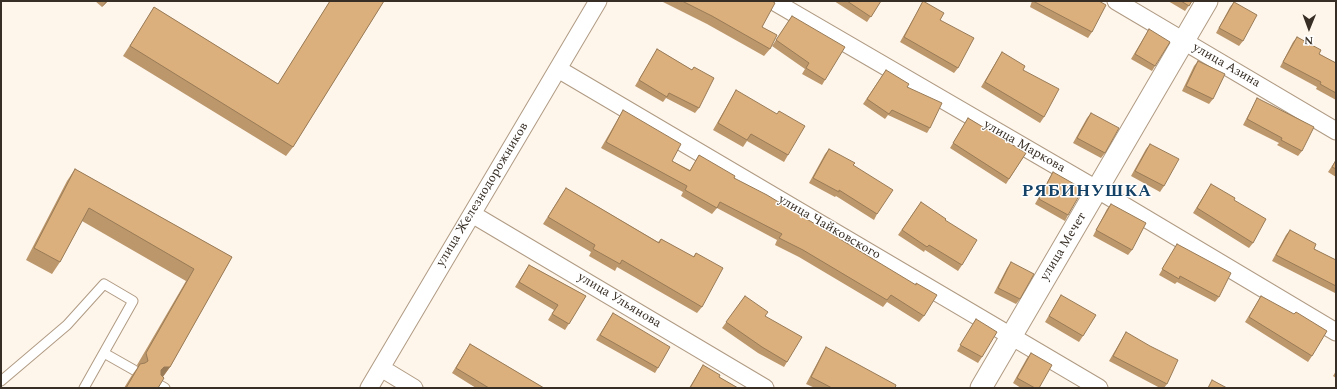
<!DOCTYPE html>
<meta charset="utf-8">
<style>
body{margin:0}
#map{position:relative;width:1337px;height:389px;overflow:hidden;background:#fef5eb;font-family:Spectral,serif}
canvas{display:block}
.frame{position:absolute;inset:0;border:2px solid #372e25;pointer-events:none}
.north{position:absolute;left:1289px;top:8px;width:40px;height:40px;-webkit-text-stroke:3px #fff;paint-order:stroke;rotate:181deg;font-size:11px;font-weight:700;line-height:16px;text-align:center;color:#372e25}
.north::after{content:'';display:block;margin:auto;width:14px;height:18px;background:#372e25;clip-path:polygon(50% 0,100% 100%,50% 72%,0 100%)}
</style>
<div id="map">
<canvas width="1337" height="389"></canvas>
<div class="frame"></div>
<div class="north">N</div>
</div>
<script>
const g = document.querySelector('canvas').getContext('2d');
g.lineJoin = 'round';
function toPath(rows) {
  const path = new Path2D();
  for (const r of rows) {
    path.moveTo(r[0], r[1]);
    for (let i = 2; i < r.length; i += 2) path.lineTo(r[i], r[i + 1]);
  }
  return path;
}
function trace(path, color, width, dash) {
  g.strokeStyle = color;
  g.lineWidth = width;
  g.lineCap = dash ? 'butt' : 'round';
  g.setLineDash(dash || []);
  g.stroke(path);
}
function fillPath(path, color) {
  g.fillStyle = color;
  g.fill(path, 'evenodd');
}
function label(font, color, halo, rows, align = 'center') {
  g.font = font + ' Spectral,serif';
  g.lineWidth = 3;
  g.setLineDash([]);
  g.textBaseline = 'middle';
  g.strokeStyle = halo;
  g.fillStyle = color;
  for (const [text, x, y, turn = 0] of rows) {
    g.save();
    g.translate(x, y);
    g.rotate((+turn || 0) * Math.PI / 180);
    g.textAlign = isNaN(turn) ? turn : align;
    if (halo) g.strokeText(text, 0, 0);
    g.fillText(text, 0, 0);
    g.restore();
  }
}
const service = toPath([
 [104,353,134,370],
 [1,381,67,325,104,284,133,301,84,388],
 [158,384,165,388]
]);
const minor = toPath([
 [773,1,1098,190,1336,332],
 [1116,1,1336,131],
 [558,69,1099,388],
 [472,214,765,388],
 [381,368,414,388],
 [369,388,598,1]
]);
const tertiary = toPath([
 [981,388,1207,1]
]);
const wall = toPath([
 [95,1,108,1,102,7],
 [330,1,384,1,293,147,286,156,123,56,148,17,154,7,278,84],
 [661,1,772,1,762,27,770,49,764,56,707,24],
 [834,1,881,1,867,22],
 [923,1,940,20,958,68,954,73,900,42,920,7],
 [1032,1,1099,1,1092,32,1088,38,1030,7],
 [1168,1,1192,1,1185,11],
 [1234,2,1243,41,1239,46,1216,33,1230,7],
 [792,16,825,80,822,85,802,74,805,69,772,46],
 [1149,29,1155,66,1152,71,1131,59],
 [1297,37,1319,54,1336,63,1336,100,1316,89,1317,87,1280,67,1293,42],
 [657,49,692,70,694,67,699,108,695,113,666,98,663,102,635,86],
 [1002,52,1023,70,1044,117,1040,123,981,87],
 [1198,61,1213,99,1209,104,1182,91,1194,66],
 [886,70,907,87,930,128,927,133,888,115,885,119,863,104],
 [736,90,788,155,784,162,747,141,743,147,713,130,732,97],
 [1257,98,1302,151,1298,156,1277,145,1279,143,1243,125,1254,104],
 [623,110,672,161,690,170,699,155,734,178,924,316,919,322,887,302,883,307,799,257,775,245,777,240,717,208,712,214,681,196,683,192,601,148,619,117],
 [1091,113,1105,153,1101,158,1073,143,1087,118],
 [968,118,1026,153,1006,184,950,148],
 [1150,144,1164,186,1160,192,1131,176,1146,149],
 [829,149,853,165,877,214,874,220,836,196,835,197,809,183,825,154],
 [1336,160,1336,177,1328,172],
 [75,169,232,257,170,367,163,377,158,388,124,388,132,375,138,367,137,365,186,281,82,221,60,262,52,274,26,260,67,181],
 [1053,172,1068,215,1065,221,1035,204,1050,177],
 [1211,184,1253,243,1249,248,1193,213],
 [566,188,658,242,661,239,693,257,696,253,702,307,697,313,617,267,615,271,589,256,591,252,543,224],
 [921,202,945,220,962,265,958,271,925,250,924,252,898,235],
 [1111,204,1132,250,1128,255,1093,236,1107,209],
 [1290,230,1314,249,1336,260,1336,292,1335,293,1272,261,1286,235],
 [1177,244,1219,297,1215,302,1177,282,1175,284,1159,275],
 [1011,262,1020,299,1016,304,994,293,1007,268],
 [529,265,586,296,565,330,548,320,554,310,515,287],
 [1061,295,1083,336,1079,342,1045,322],
 [745,296,765,316,787,362,784,367,758,353,722,328],
 [1261,296,1312,356,1308,362,1245,322],
 [613,313,658,368,655,373,596,340],
 [976,319,982,357,978,363,957,351],
 [1126,332,1167,384,1164,388,1160,388,1109,361,1123,337],
 [470,344,544,388,476,388,452,373],
 [826,347,895,388,815,388,806,384,822,354],
 [1031,353,1039,388,1021,388,1013,383,1027,358],
 [703,365,719,377,738,388,689,388],
 [1336,371,1336,378,1333,376]
]);
const shadedWall = toPath([
 [106,1,108,1,102,7],
 [164,367,170,367,161,379,161,370]
]);
const building = toPath([
 [330,1,384,1,293,147,130,46,154,7,278,84,330,1],
 [682,1,772,1,775,3,762,27,777,35,770,49,712,16,682,1],
 [847,1,881,1,871,17,847,1],
 [923,1,944,13,940,20,974,38,958,68,904,37,923,1],
 [1033,1,1099,1,1106,5,1092,32,1033,1],
 [1181,1,1192,1,1189,6,1181,1],
 [1234,2,1257,15,1243,41,1219,28,1234,2],
 [792,16,845,47,825,80,806,68,809,63,776,40,792,16],
 [1149,29,1170,42,1155,66,1135,54,1149,29],
 [1297,37,1321,50,1319,54,1336,63,1336,93,1320,84,1321,82,1283,62,1297,37],
 [657,49,692,70,694,67,714,78,699,108,669,93,667,97,639,80,657,49],
 [1002,52,1025,66,1023,70,1059,89,1044,117,985,82,1002,52],
 [1198,61,1225,74,1213,99,1186,86,1198,61],
 [886,70,909,84,907,87,942,103,930,128,892,110,889,114,867,99,886,70],
 [736,90,777,114,779,111,805,126,788,155,751,134,747,140,718,123,736,90],
 [1257,98,1314,127,1302,151,1281,140,1282,138,1247,119,1257,98],
 [623,110,681,144,672,161,690,171,699,155,735,176,734,178,767,195,916,285,916,283,937,295,924,316,891,295,887,300,803,250,779,238,782,234,720,202,717,208,685,190,687,186,606,142,623,110],
 [1091,113,1119,128,1105,153,1077,138,1091,113],
 [968,118,1026,153,1009,179,953,143,968,118],
 [1150,144,1179,159,1164,186,1135,171,1150,144],
 [829,149,855,163,853,165,893,190,877,214,839,190,839,192,813,178,829,149],
 [1336,160,1336,169,1332,167,1336,160],
 [75,169,232,257,170,367,164,367,161,370,161,375,164,378,158,388,126,388,140,364,145,363,148,361,146,353,194,269,89,208,60,262,34,248,75,169],
 [1053,172,1083,189,1068,215,1039,199,1053,172],
 [1211,184,1235,198,1234,200,1266,219,1253,243,1197,208,1211,184],
 [566,188,659,243,661,239,694,257,696,253,723,268,702,307,622,260,620,264,593,249,595,245,548,217,566,188],
 [921,202,946,219,945,220,977,240,962,265,929,245,927,247,902,230,921,202],
 [1111,204,1146,223,1132,250,1096,230,1111,204],
 [1290,230,1316,244,1314,249,1336,260,1336,286,1276,255,1290,230],
 [1177,244,1231,273,1219,297,1180,276,1179,279,1162,269,1177,244],
 [1011,262,1034,274,1020,299,998,288,1011,262],
 [529,265,586,296,569,324,552,314,558,305,519,282,529,265],
 [1061,295,1096,315,1083,336,1049,316,1061,295],
 [745,296,768,312,765,316,802,337,787,362,762,347,726,322,745,296],
 [1261,296,1294,314,1296,312,1327,331,1312,356,1249,317,1261,296],
 [613,313,670,347,658,368,600,335,613,313],
 [976,319,997,332,982,357,960,345,976,319],
 [1126,332,1150,346,1178,360,1167,384,1113,356,1126,332],
 [470,344,544,388,489,388,456,368,470,344],
 [826,347,896,385,895,388,832,388,811,377,826,347],
 [1031,353,1052,365,1039,388,1035,388,1017,378,1031,353],
 [703,365,720,375,719,377,738,388,690,388,703,365],
 [1212,380,1227,388,1208,388,1212,380]
]);
const streetNames = [
 ["улица Азина",1226,66,30],
 ["улица Маркова",1024,147,30],
 ["улица Железнодорожников",483,195,-59],
 ["улица Чайковского",829,228,30],
 ["улица Мечет",1064,247,-59],
 ["улица Ульянова",619,301,31]
];
const districtNames = [
 ["РЯБИНУШКА",1087,193]
];
trace(service, '#b09b83', 11);
trace(minor, '#b09b83', 19);
trace(tertiary, '#b09b83', 23);
trace(service, '#fff', 9);
trace(minor, '#fff', 17);
trace(tertiary, '#fff', 21);
fillPath(wall, '#bc976b');
fillPath(shadedWall, '#997b57');
fillPath(building, '#dbb07c');
trace(building, '#997b57', 1);
label('13px', '#372e25', '#fff', streetNames);
g.letterSpacing = '1px';
label('bold 17px', '#154368', '#fff', districtNames);
g.letterSpacing = '0px';
</script>
